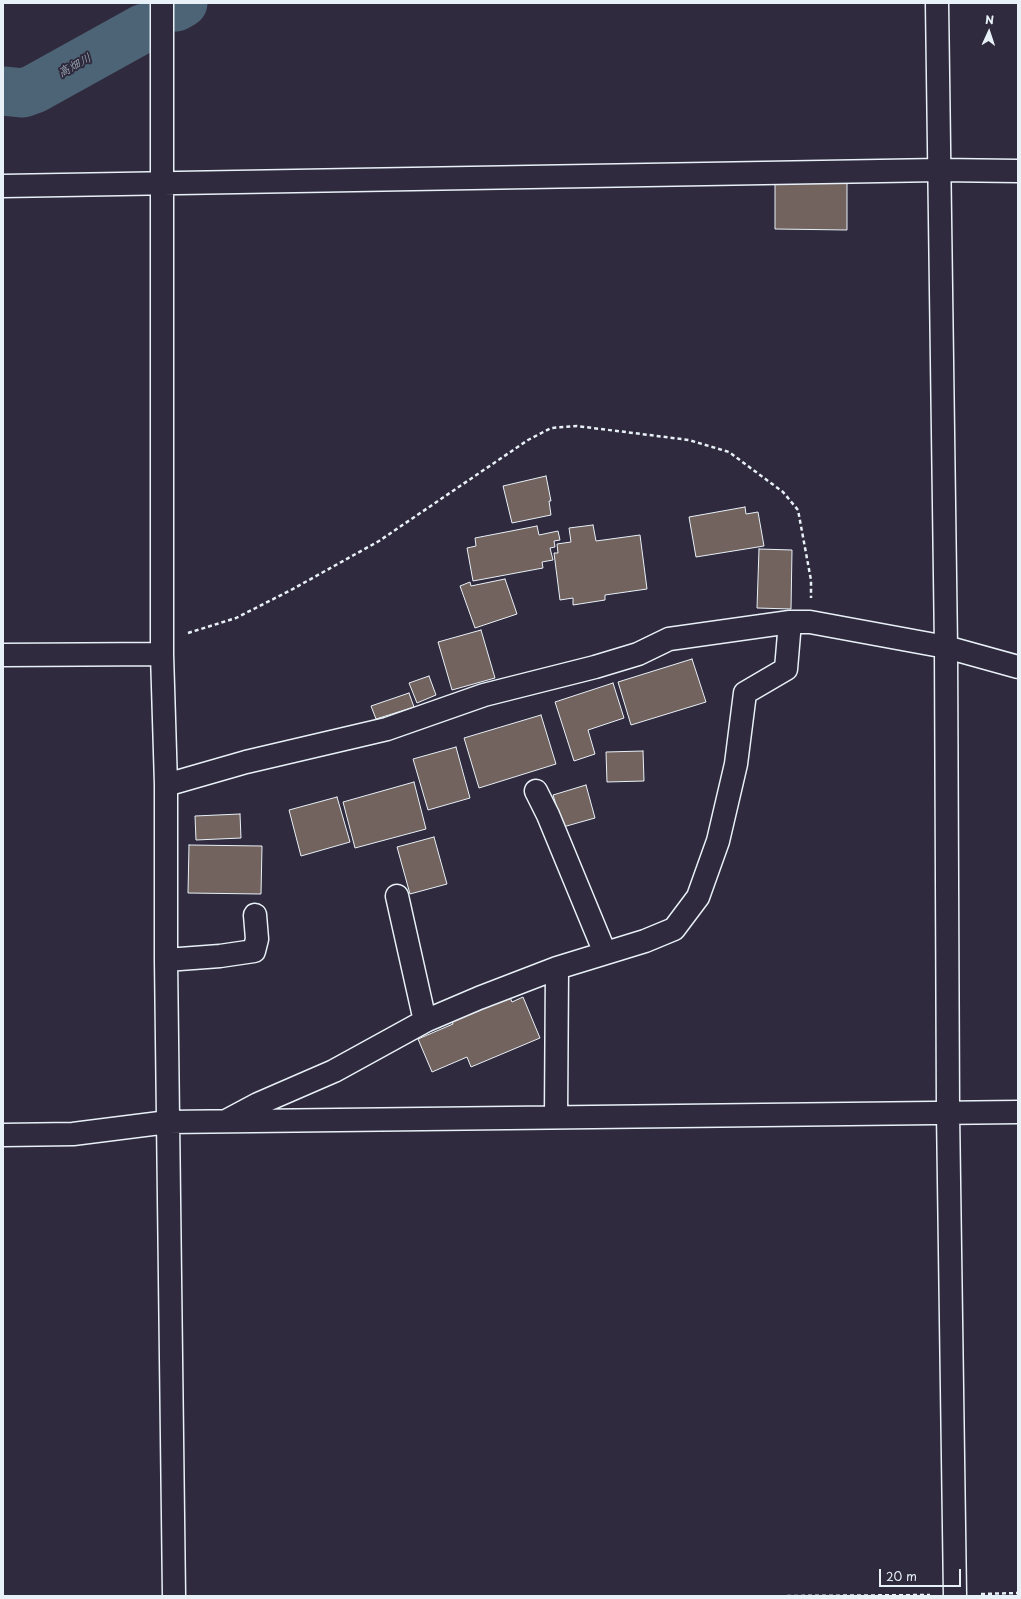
<!DOCTYPE html>
<meta charset="utf-8">
<style>
body{margin:0}
#map{position:relative;width:1021px;height:1599px;overflow:hidden;background:#2f2a3d;font-family:"Playpen Sans",sans-serif}
canvas{display:block}
.frame{position:absolute;inset:0;border:4px solid #e8f1f8;pointer-events:none}
.north{position:absolute;left:969px;top:12px;width:40px;height:40px;-webkit-text-stroke:3px #2f2a3d;paint-order:stroke;rotate:3deg;font-size:11px;font-weight:700;line-height:16px;text-align:center;color:#e8f1f8}
.north::after{content:'';display:block;margin:auto;width:14px;height:18px;background:#e8f1f8;clip-path:polygon(50% 0,100% 100%,50% 72%,0 100%)}
.scale{position:absolute;left:879px;top:1569px;width:82px;height:18px;box-sizing:border-box;border:2px solid #e8f1f8;border-top:0;padding-left:5px;font-size:12px;line-height:14px;white-space:nowrap;color:#e8f1f8;-webkit-text-stroke:3px #2f2a3d;paint-order:stroke}
</style>
<div id="map">
<canvas width="1021" height="1599"></canvas>
<div class="frame"></div>
<div class="north">N</div>
<div class="scale">20 m</div>
</div>
<script>
const g = document.querySelector('canvas').getContext('2d');
g.lineJoin = 'round';
function toPath(rows) {
  const path = new Path2D();
  for (const r of rows) {
    path.moveTo(r[0], r[1]);
    for (let i = 2; i < r.length; i += 2) path.lineTo(r[i], r[i + 1]);
  }
  return path;
}
function trace(path, color, width, dash) {
  g.strokeStyle = color;
  g.lineWidth = width;
  g.lineCap = dash ? 'butt' : 'round';
  g.setLineDash(dash || []);
  g.stroke(path);
}
function fillPath(path, color) {
  g.fillStyle = color;
  g.fill(path, 'evenodd');
}
function label(font, color, halo, rows, align = 'center') {
  g.font = font + ' "Playpen Sans","Klee One",sans-serif';
  g.lineWidth = 4;
  g.setLineDash([]);
  g.textBaseline = 'middle';
  g.strokeStyle = halo;
  g.fillStyle = color;
  for (const [text, x, y, turn = 0] of rows) {
    g.save();
    g.translate(x, y);
    g.rotate((+turn || 0) * Math.PI / 180);
    g.textAlign = isNaN(turn) ? turn : align;
    if (halo) g.strokeText(text, 0, 0);
    g.fillText(text, 0, 0);
    g.restore();
  }
}
const river = toPath([
 [176,7,183,3],
 [3,91,23,93,34,89,144,28]
]);
const building = toPath([
 [775,179,847,180,847,230,775,229,775,179],
 [546,476,551,501,549,501,551,515,512,523,503,486,546,476],
 [745,507,746,514,758,512,764,546,696,557,689,517,745,507],
 [593,525,596,541,640,535,647,589,605,595,605,600,573,605,573,598,560,600,554,553,558,553,557,544,571,542,569,528,593,525],
 [537,526,539,535,558,531,560,540,554,541,555,547,550,548,553,560,542,562,543,568,473,581,467,548,476,546,475,538,537,526],
 [759,549,792,550,791,609,757,608,759,549],
 [505,579,517,614,475,628,460,586,470,582,471,586,505,579],
 [481,630,495,678,452,690,438,642,481,630],
 [692,659,706,702,631,725,618,682,692,659],
 [429,676,436,695,417,703,409,683,429,676],
 [613,683,624,718,588,730,595,754,574,761,555,702,613,683],
 [409,693,414,707,376,719,371,706,409,693],
 [541,715,556,764,479,788,464,738,541,715],
 [456,747,470,798,428,810,413,759,456,747],
 [643,751,644,781,607,782,606,752,643,751],
 [414,782,426,829,355,848,343,802,414,782],
 [586,785,595,818,563,827,553,795,586,785],
 [337,797,350,842,301,856,289,810,337,797],
 [240,814,241,838,196,840,195,816,240,814],
 [434,837,447,884,410,894,397,847,434,837],
 [189,845,262,846,261,894,188,893,189,845],
 [507,990,512,1002,523,997,540,1038,471,1067,467,1057,432,1072,418,1039,453,1024,451,1019,507,990]
]);
const path = toPath([
 [188,633,236,618,291,590,379,541,528,440,551,428,577,426,689,440,729,452,783,492,798,510,811,580,811,598],
 [981,1594,1018,1593],
 [787,1596,930,1595]
]);
const minor = toPath([
 [162,3,162,654,166,785,166,960,174,1596],
 [937,3,946,647,948,1112,955,1596],
 [3,186,939,170,1018,171],
 [3,655,162,654],
 [166,785,246,762,387,729,484,695,595,667,638,654,669,639,790,622,810,622,946,647,1018,667],
 [536,791,548,815,605,953],
 [397,896,425,1021],
 [166,960,220,956,254,951,257,939,255,915],
 [556,1117,557,968],
 [228,1120,258,1104,334,1071,425,1021,479,998,557,968,645,941,674,929,698,897,718,841,736,764,745,693,786,669,790,622],
 [3,1135,73,1134,168,1122,1018,1112]
]);
const waterNames = [
 ["高畑川",75,66,-29]
];
trace(river, '#4d6477', 49);
fillPath(building, '#72635f');
trace(building, '#e8f1f8', 1);
trace(minor, '#e8f1f8', 25);
trace(path, '#e8f1f8', 2.5, [4, 3]);
trace(minor, '#2f2a3d', 22);
label('italic 12px', '#aab9c4', '#2f2a3d', waterNames);
</script>
